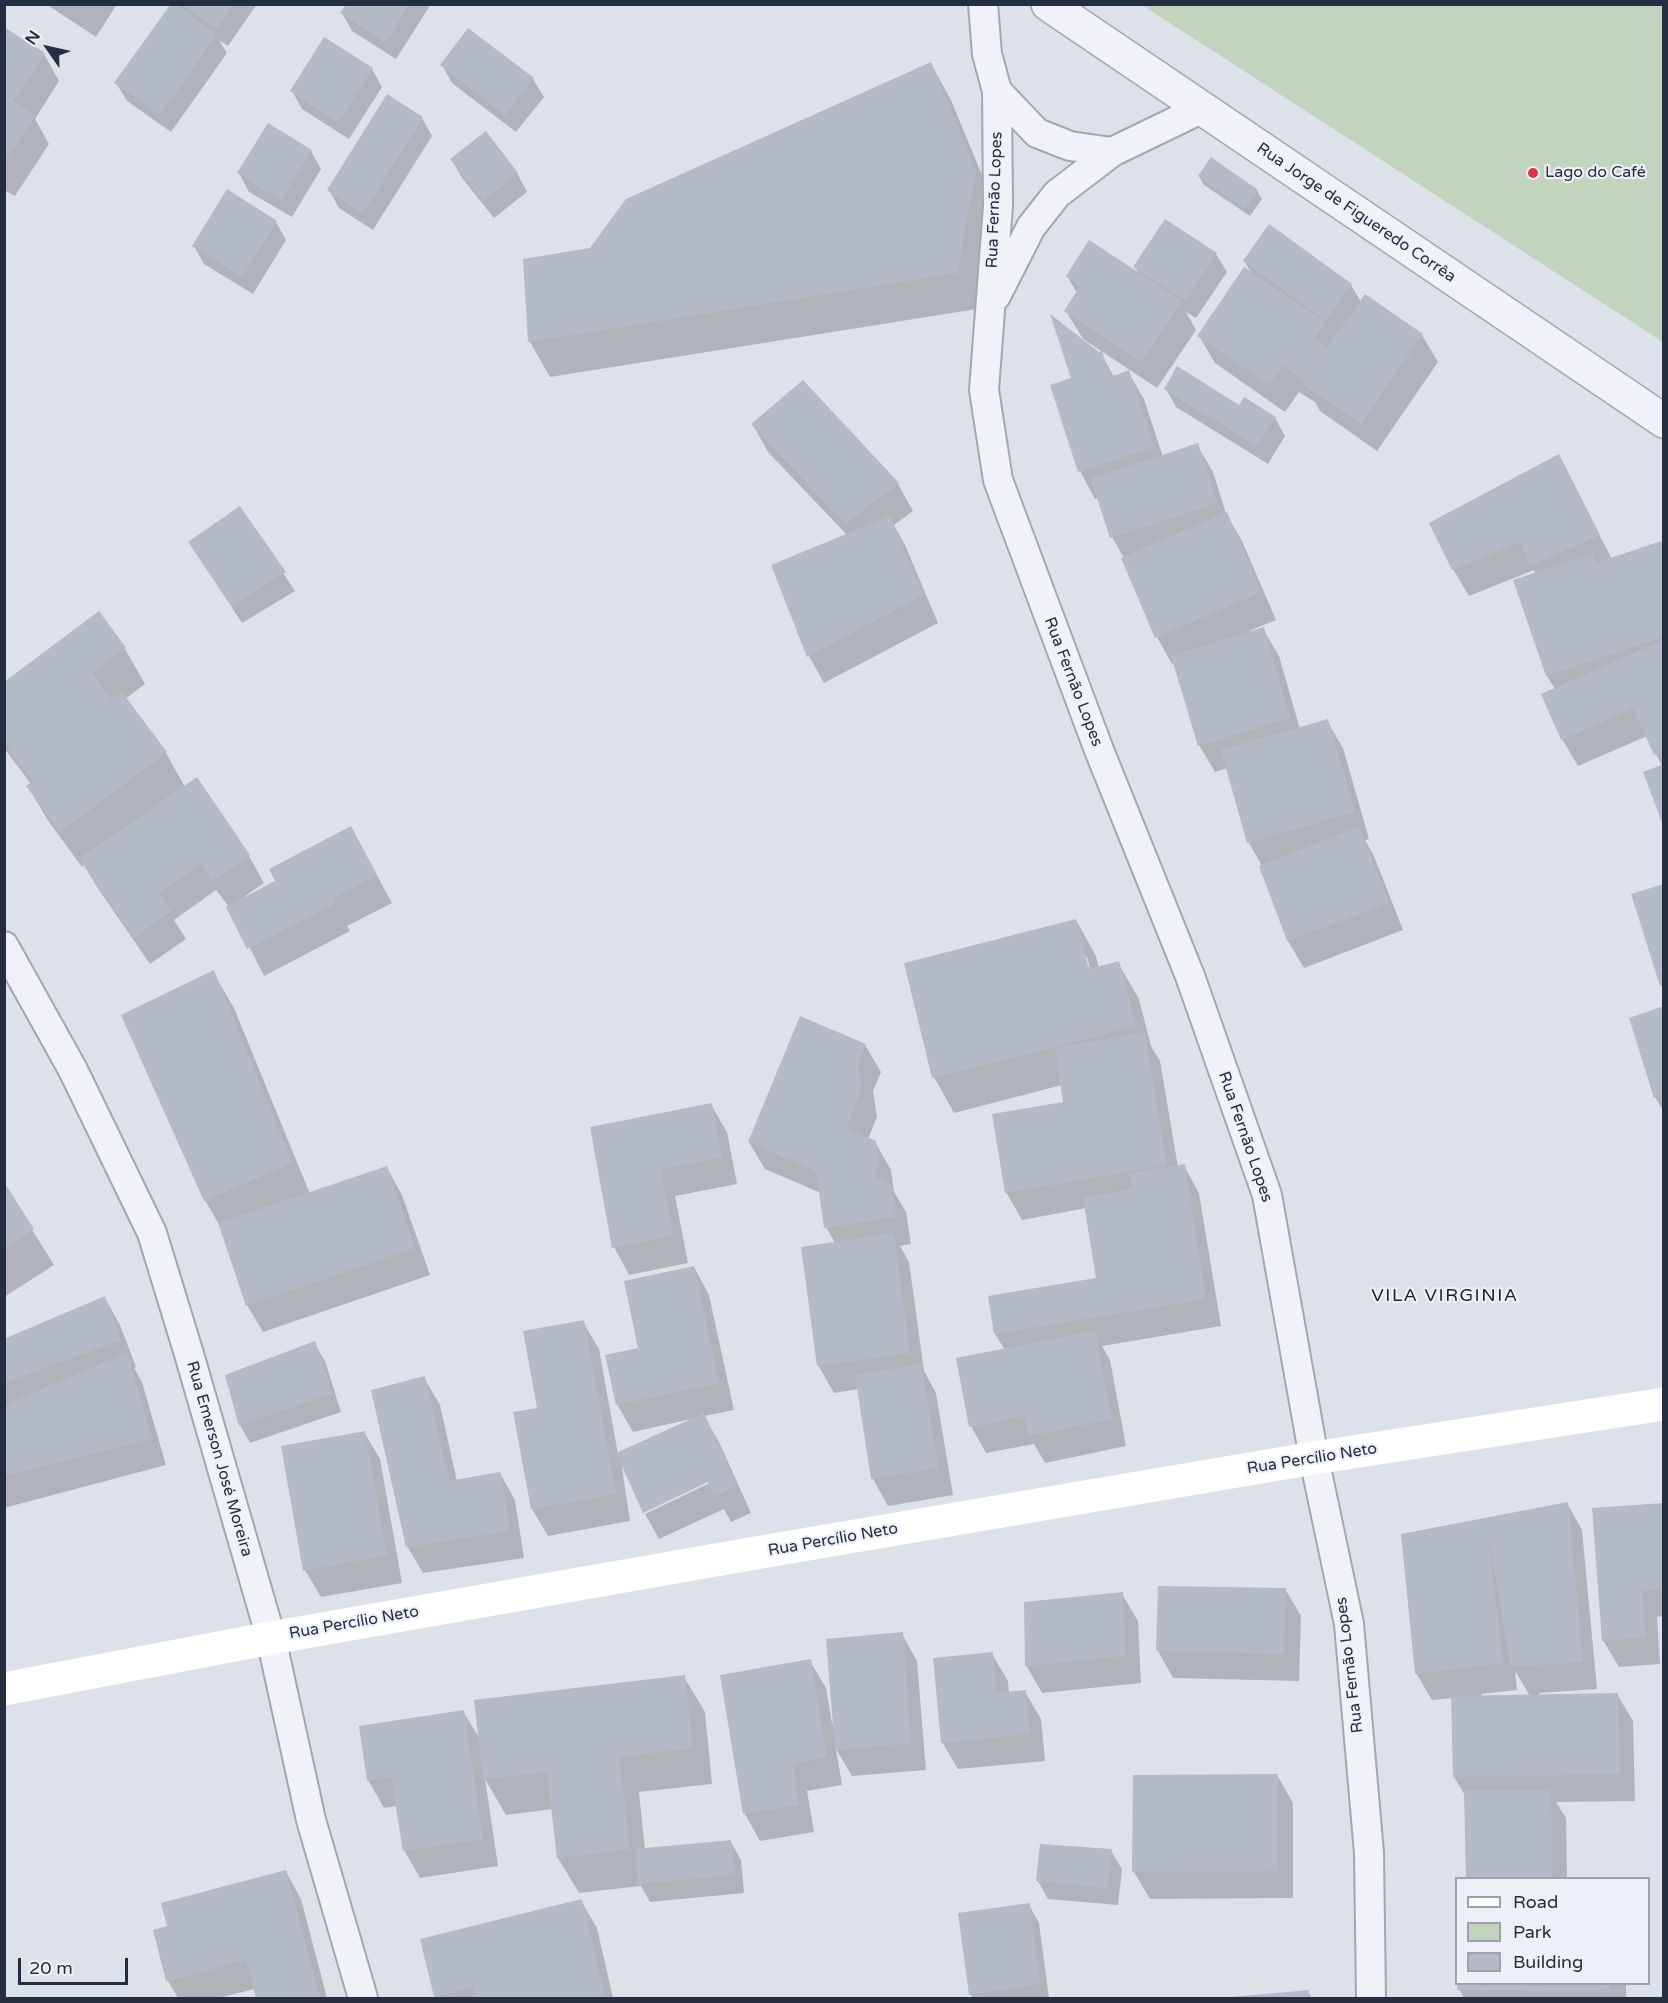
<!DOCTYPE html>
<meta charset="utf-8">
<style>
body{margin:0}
#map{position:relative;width:1668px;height:2003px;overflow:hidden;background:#dde1e9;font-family:"Varela Round",sans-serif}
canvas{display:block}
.frame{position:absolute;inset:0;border:6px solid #252e41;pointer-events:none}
.legend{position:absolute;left:1455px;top:1877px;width:195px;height:108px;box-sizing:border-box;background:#edf0f6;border:2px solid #9da2ae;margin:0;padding:8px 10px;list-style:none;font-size:18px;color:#252e41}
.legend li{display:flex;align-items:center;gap:12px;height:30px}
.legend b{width:30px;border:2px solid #9da2ae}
.north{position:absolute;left:18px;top:18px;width:60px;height:60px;-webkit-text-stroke:4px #edf0f6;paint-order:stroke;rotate:304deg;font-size:16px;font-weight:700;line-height:24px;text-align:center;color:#252e41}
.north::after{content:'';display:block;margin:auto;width:21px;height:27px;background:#252e41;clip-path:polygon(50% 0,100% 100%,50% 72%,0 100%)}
.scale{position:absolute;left:18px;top:1958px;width:110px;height:27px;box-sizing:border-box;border:3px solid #252e41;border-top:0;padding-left:8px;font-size:18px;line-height:21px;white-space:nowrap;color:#252e41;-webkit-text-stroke:4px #edf0f6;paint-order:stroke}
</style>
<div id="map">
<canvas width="1668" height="2003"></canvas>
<div class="frame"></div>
<ul class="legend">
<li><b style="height:8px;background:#fff"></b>Road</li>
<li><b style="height:16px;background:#c2d3be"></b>Park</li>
<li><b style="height:16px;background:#b4bac6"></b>Building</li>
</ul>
<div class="north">N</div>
<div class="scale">20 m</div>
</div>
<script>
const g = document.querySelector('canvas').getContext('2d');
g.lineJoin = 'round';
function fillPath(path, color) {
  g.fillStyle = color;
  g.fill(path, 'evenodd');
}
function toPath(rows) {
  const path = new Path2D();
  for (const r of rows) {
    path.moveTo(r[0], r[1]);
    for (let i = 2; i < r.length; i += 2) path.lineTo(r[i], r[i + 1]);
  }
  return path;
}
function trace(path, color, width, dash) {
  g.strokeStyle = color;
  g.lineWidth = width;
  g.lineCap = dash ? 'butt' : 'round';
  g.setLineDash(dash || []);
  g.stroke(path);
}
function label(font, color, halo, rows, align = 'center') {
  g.font = font + ' "Varela Round",sans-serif';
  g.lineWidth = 4.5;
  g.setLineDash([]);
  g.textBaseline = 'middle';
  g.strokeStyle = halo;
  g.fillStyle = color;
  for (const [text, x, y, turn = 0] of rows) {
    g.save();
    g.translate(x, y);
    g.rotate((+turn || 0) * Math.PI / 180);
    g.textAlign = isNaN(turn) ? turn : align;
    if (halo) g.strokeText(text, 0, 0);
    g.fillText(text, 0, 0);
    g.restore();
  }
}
const green = toPath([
 [1142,5,1663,5,1663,342]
]);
const shadow = toPath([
 [46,4,117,4,96,37],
 [172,4,179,9,177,4,257,4,228,46,219,40,227,53,171,132,127,101,116,83],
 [347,4,431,4,396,59,352,31,342,13],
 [4,28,44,54,59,81,35,119,49,144,15,196,4,190],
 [931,64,951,100,996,209,977,309,550,377,530,342,525,260,591,249],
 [442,65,533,79,544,97,516,132,452,83],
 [372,69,382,87,349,139,302,109,292,91],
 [422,118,432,136,373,230,339,208,329,190],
 [311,151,321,169,292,217,249,192,239,173],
 [452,160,517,173,527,192,494,218,462,178],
 [1199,176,1257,191,1262,199,1250,216,1204,185],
 [276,222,286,240,253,294,204,264,194,246],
 [1216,254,1227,272,1196,318,1186,312,1196,330,1157,388,1083,339,1066,311,1077,293,1067,276,1139,274,1135,267],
 [1244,261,1351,285,1361,302,1422,335,1438,362,1377,451,1320,411,1315,402,1299,392,1285,412,1215,363,1199,336,1252,274],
 [1101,353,1114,377,1128,372,1144,399,1163,457,1197,445,1213,472,1226,514,1242,541,1276,620,1249,631,1250,633,1263,629,1279,656,1300,729,1327,721,1343,748,1369,839,1365,840,1374,856,1403,930,1304,968,1288,941,1260,867,1262,866,1249,843,1228,768,1215,772,1199,745,1175,663,1172,664,1157,637,1124,558,1112,537,1099,498,1095,499,1080,471,1073,379],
 [1166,389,1240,407,1275,418,1285,436,1268,464,1176,407],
 [753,425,898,484,913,511,894,525,905,545,938,623,824,683,809,656,847,535,768,452],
 [1558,456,1612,559,1664,549,1664,821,1662,766,1647,736,1578,766,1562,739,1555,689,1547,676,1515,581,1536,574,1534,570,1469,596,1453,569],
 [240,508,295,591,242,623,190,543],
 [125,649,145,684,125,699,166,753,185,787,249,856,264,883,244,897,245,899,277,881,351,828,392,903,347,926,350,931,264,976,229,907,216,890,174,920,186,939,150,964,97,887,84,865,82,867,49,822,28,787,31,784,4,748,4,684],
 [1076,920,1096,956,1099,968,1118,963,1139,999,1151,1046,1160,1061,1178,1167,1184,1166,1199,1193,1221,1326,1102,1346,1110,1360,1126,1446,1045,1463,1034,1444,986,1453,971,1426,1005,1350,995,1334,1098,1279,1086,1208,1022,1220,1006,1192,1065,1103,1062,1085,954,1113,934,1077],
 [1084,957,1087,957,1092,976],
 [213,972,234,1008,310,1194,387,1168,402,1195,430,1275,263,1332,247,1305,221,1228,205,1200],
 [1664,1008,1664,1112,1655,1097],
 [865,1045,881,1072,873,1091,877,1117,868,1139,875,1142,891,1170,894,1192,906,1212,911,1244,900,1246,909,1262,924,1371,936,1393,953,1495,888,1506,873,1479,859,1389,834,1393,818,1365,835,1243,826,1227,821,1193,765,1169,749,1142],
 [711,1105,727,1132,737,1184,675,1196,688,1263,629,1275,614,1247,591,1128],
 [4,1185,54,1265,4,1297],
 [694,1267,709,1295,734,1410,704,1416,719,1442,751,1513,731,1522,724,1509,659,1539,645,1514,716,1480,714,1478,644,1511,644,1513,621,1461,630,1521,548,1536,532,1509,539,1409,583,1322,599,1349,618,1454,691,1419,633,1432,617,1404,640,1349],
 [105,1298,120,1325,136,1367,134,1368,142,1382,166,1465,4,1508,4,1340],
 [314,1343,325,1361,341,1412,250,1443,240,1425],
 [424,1378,440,1405,457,1481,500,1473,515,1500,524,1558,423,1573,407,1546],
 [364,1432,380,1459,402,1583,321,1597,305,1570],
 [1567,1503,1582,1530,1597,1689,1539,1693,1539,1696,1617,1694,1633,1721,1635,1801,1556,1802,1566,1818,1567,1878,1468,1878,1466,1797,1454,1777,1453,1698,1432,1700,1416,1673,1403,1535],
 [1515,1671,1530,1696,1482,1697,1481,1694,1517,1690],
 [1664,1504,1664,1616,1657,1617,1660,1664,1619,1667,1603,1640],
 [1285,1589,1301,1616,1299,1681,1173,1678,1158,1651],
 [1122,1594,1138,1621,1141,1683,1042,1693,1026,1665],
 [902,1634,917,1661,926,1770,852,1776,836,1749,842,1785,807,1791,814,1832,760,1841,745,1814,810,1661,826,1688,832,1723,834,1723],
 [992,1654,1008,1681,1009,1693,1025,1692,1041,1719,1045,1761,958,1769,942,1742],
 [684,1677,705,1712,712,1784,639,1792,645,1850,731,1842,741,1860,744,1893,650,1902,641,1886,579,1893,558,1858,553,1809,506,1815,485,1779,498,1866,420,1878,404,1850,397,1806,384,1808,368,1780,463,1711,481,1741],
 [1277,1775,1293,1803,1293,1898,1150,1899,1134,1872],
 [1111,1851,1122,1869,1118,1905,1048,1899,1038,1881],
 [286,1872,301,1899,327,1998,258,1998,255,1989,218,1998,178,1998,168,1981,155,1931,169,1927],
 [581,1901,597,1928,613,1998,437,1998,435,1996],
 [1029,1905,1039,1923,1049,1998,973,1998,970,1994],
 [1459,1984,1626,1984,1626,1998,1464,1998,1459,1989],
 [1308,1992,1312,1998,1229,1998]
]);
const building = toPath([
 [182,4,234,4,217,29],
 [346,4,409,4,386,42,340,13],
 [170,5,176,5,217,34,160,115,114,83],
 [4,27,45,53,13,101,35,116,4,162],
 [468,28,534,78,505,115,440,65],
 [324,37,373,68,338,122,290,91],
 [931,62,976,172,957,273,528,342,523,259,590,248,626,199],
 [387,94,423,117,363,213,327,190],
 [268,123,312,150,281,200,237,173],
 [486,131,518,173,483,201,450,159],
 [1211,157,1258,190,1245,209,1198,176],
 [227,189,277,221,242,277,192,246],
 [1165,219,1217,253,1186,301,1133,267],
 [1269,224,1352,284,1326,321,1243,261],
 [1089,240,1182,301,1141,362,1064,311,1080,286,1066,276],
 [1244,267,1325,322,1314,339,1327,347,1304,380,1283,365,1269,385,1197,336],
 [1365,294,1423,334,1361,424,1302,384],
 [1050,314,1099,352,1102,351,1110,377,1129,370,1154,447,1078,472,1050,385,1071,378],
 [1177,366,1239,405,1244,397,1276,417,1257,446,1164,389],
 [803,380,899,483,845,524,751,424],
 [1198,443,1217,503,1110,538,1091,479],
 [1559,454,1600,535,1530,566,1520,542,1452,570,1429,523],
 [240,506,286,572,231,606,188,542],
 [1227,512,1261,592,1155,638,1121,558],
 [890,516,923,595,807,657,771,565],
 [1661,541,1664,549,1664,636,1546,676,1513,580,1593,553,1596,563],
 [99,611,126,648,92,673,111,699,122,692,167,752,60,832,26,786,33,781,4,743,4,682],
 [1264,627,1290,718,1198,746,1171,656],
 [1664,640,1664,751,1654,755,1633,708,1561,740,1541,694],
 [1328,719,1355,812,1247,843,1221,750],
 [1664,764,1664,825,1663,825,1643,772],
 [197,777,250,855,212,881,200,864,158,893,171,911,134,938,79,859],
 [351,826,377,875,333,899,336,903,247,949,226,907,275,881,269,869],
 [1359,827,1389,903,1287,941,1259,866],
 [1664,884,1664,985,1660,986,1631,894],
 [1076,919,1089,969,1119,961,1136,1026,932,1078,904,963],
 [214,970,292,1163,204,1201,121,1015],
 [1664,1006,1664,1095,1654,1098,1629,1018],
 [800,1016,866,1044,858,1063,862,1089,846,1128,876,1141,879,1163,874,1177,891,1184,896,1217,824,1228,816,1171,748,1142],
 [1145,1032,1167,1165,1005,1193,992,1114,1063,1102,1055,1048],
 [712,1103,722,1157,661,1169,673,1236,612,1248,590,1127],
 [1185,1164,1206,1299,994,1334,988,1296,1096,1278,1083,1198,1132,1189,1129,1173],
 [387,1166,415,1248,246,1306,218,1223],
 [4,1182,34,1229,4,1248],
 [894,1233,910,1353,817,1366,801,1247],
 [694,1266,719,1383,616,1405,605,1355,638,1348,624,1281],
 [105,1296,121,1340,4,1383,4,1339],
 [584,1320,616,1494,531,1509,513,1412,537,1408,523,1331],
 [1095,1331,1112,1419,1028,1436,1024,1416,969,1427,956,1358],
 [315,1341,332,1393,239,1426,225,1375],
 [127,1353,152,1438,4,1476,4,1405],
 [921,1364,938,1468,871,1479,855,1375],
 [425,1376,449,1481,500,1472,510,1531,406,1547,371,1390],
 [704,1413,737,1486,714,1496,708,1482,643,1513,616,1453],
 [365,1431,387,1555,303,1571,281,1446],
 [1568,1502,1583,1662,1511,1667,1487,1528,1503,1663,1415,1674,1401,1534],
 [1664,1503,1664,1588,1642,1590,1646,1637,1602,1641,1592,1508],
 [1158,1586,1286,1588,1284,1654,1156,1651],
 [1123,1592,1126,1656,1025,1666,1024,1602],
 [903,1632,911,1743,835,1750,826,1639],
 [993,1652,996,1693,1026,1690,1030,1734,941,1743,933,1658],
 [811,1659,827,1757,793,1764,799,1805,743,1814,720,1675],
 [685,1675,693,1748,619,1757,630,1849,557,1858,547,1772,483,1779,474,1700],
 [1618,1693,1620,1774,1453,1777,1451,1696],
 [464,1710,483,1839,403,1851,391,1777,367,1781,359,1726],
 [1278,1774,1278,1871,1132,1872,1133,1775],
 [1551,1789,1552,1878,1466,1878,1464,1791],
 [731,1840,735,1875,638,1884,635,1849],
 [1040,1844,1112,1849,1108,1888,1036,1881],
 [286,1870,320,1998,256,1998,246,1960,166,1981,153,1930,167,1926,161,1903],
 [582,1899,605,1997,476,1998,473,1987,434,1997,420,1939],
 [1030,1903,1040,1984,969,1995,958,1913],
 [1458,1984,1610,1984,1610,1992,1457,1990],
 [1309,1990,1309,1998,1231,1998,1231,1997]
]);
const minor = toPath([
 [983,4,987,54,997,91,1037,133,1070,146,1112,152,1201,109],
 [997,91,998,206,984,390,998,480,1099,750,1190,976,1267,1195,1314,1458,1349,1624,1369,1853,1371,1998],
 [996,296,1031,227,1057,194,1112,152],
 [4,946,73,1070,152,1233,189,1354,271,1638,311,1820,363,1998]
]);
const tertiary = toPath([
 [1048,4,1664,421]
]);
const secondary = toPath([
 [4,1689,271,1638,767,1551,1314,1458,1664,1404]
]);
const markers = [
 [1533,173,6,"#db3547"]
];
const poiNames = [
 ["Lago do Café",1545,173]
];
const streetNames = [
 ["Rua Fernão Lopes",995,200,-88],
 ["Rua Jorge de Figueredo Corrêa",1356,213,34],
 ["Rua Fernão Lopes",1073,682,69],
 ["Rua Fernão Lopes",1245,1137,71],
 ["Rua Emerson José Moreira",219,1459,74],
 ["Rua Percílio Neto",1312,1459,-9],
 ["Rua Percílio Neto",833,1540,-10],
 ["Rua Percílio Neto",354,1623,-10],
 ["Rua Fernão Lopes",1350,1665,-97]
];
const neighbourhoodNames = [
 ["VILA VIRGINIA",1445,1296]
];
fillPath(green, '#c2d3be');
fillPath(shadow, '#0003');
fillPath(building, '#b4bac6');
trace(minor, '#a2a8b3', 32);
trace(tertiary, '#a2a8b3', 36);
trace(minor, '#f0f2f7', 28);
trace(tertiary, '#f0f2f7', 33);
trace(secondary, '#fff', 33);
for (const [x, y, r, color] of markers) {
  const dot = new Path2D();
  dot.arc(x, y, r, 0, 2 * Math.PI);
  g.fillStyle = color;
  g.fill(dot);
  trace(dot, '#edf0f6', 2);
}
label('16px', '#252e41', '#edf0f6', poiNames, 'left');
label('16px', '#252e41', '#edf0f6', streetNames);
g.letterSpacing = '1.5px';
label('18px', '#181f31', '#edf0f6', neighbourhoodNames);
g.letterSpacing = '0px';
</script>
